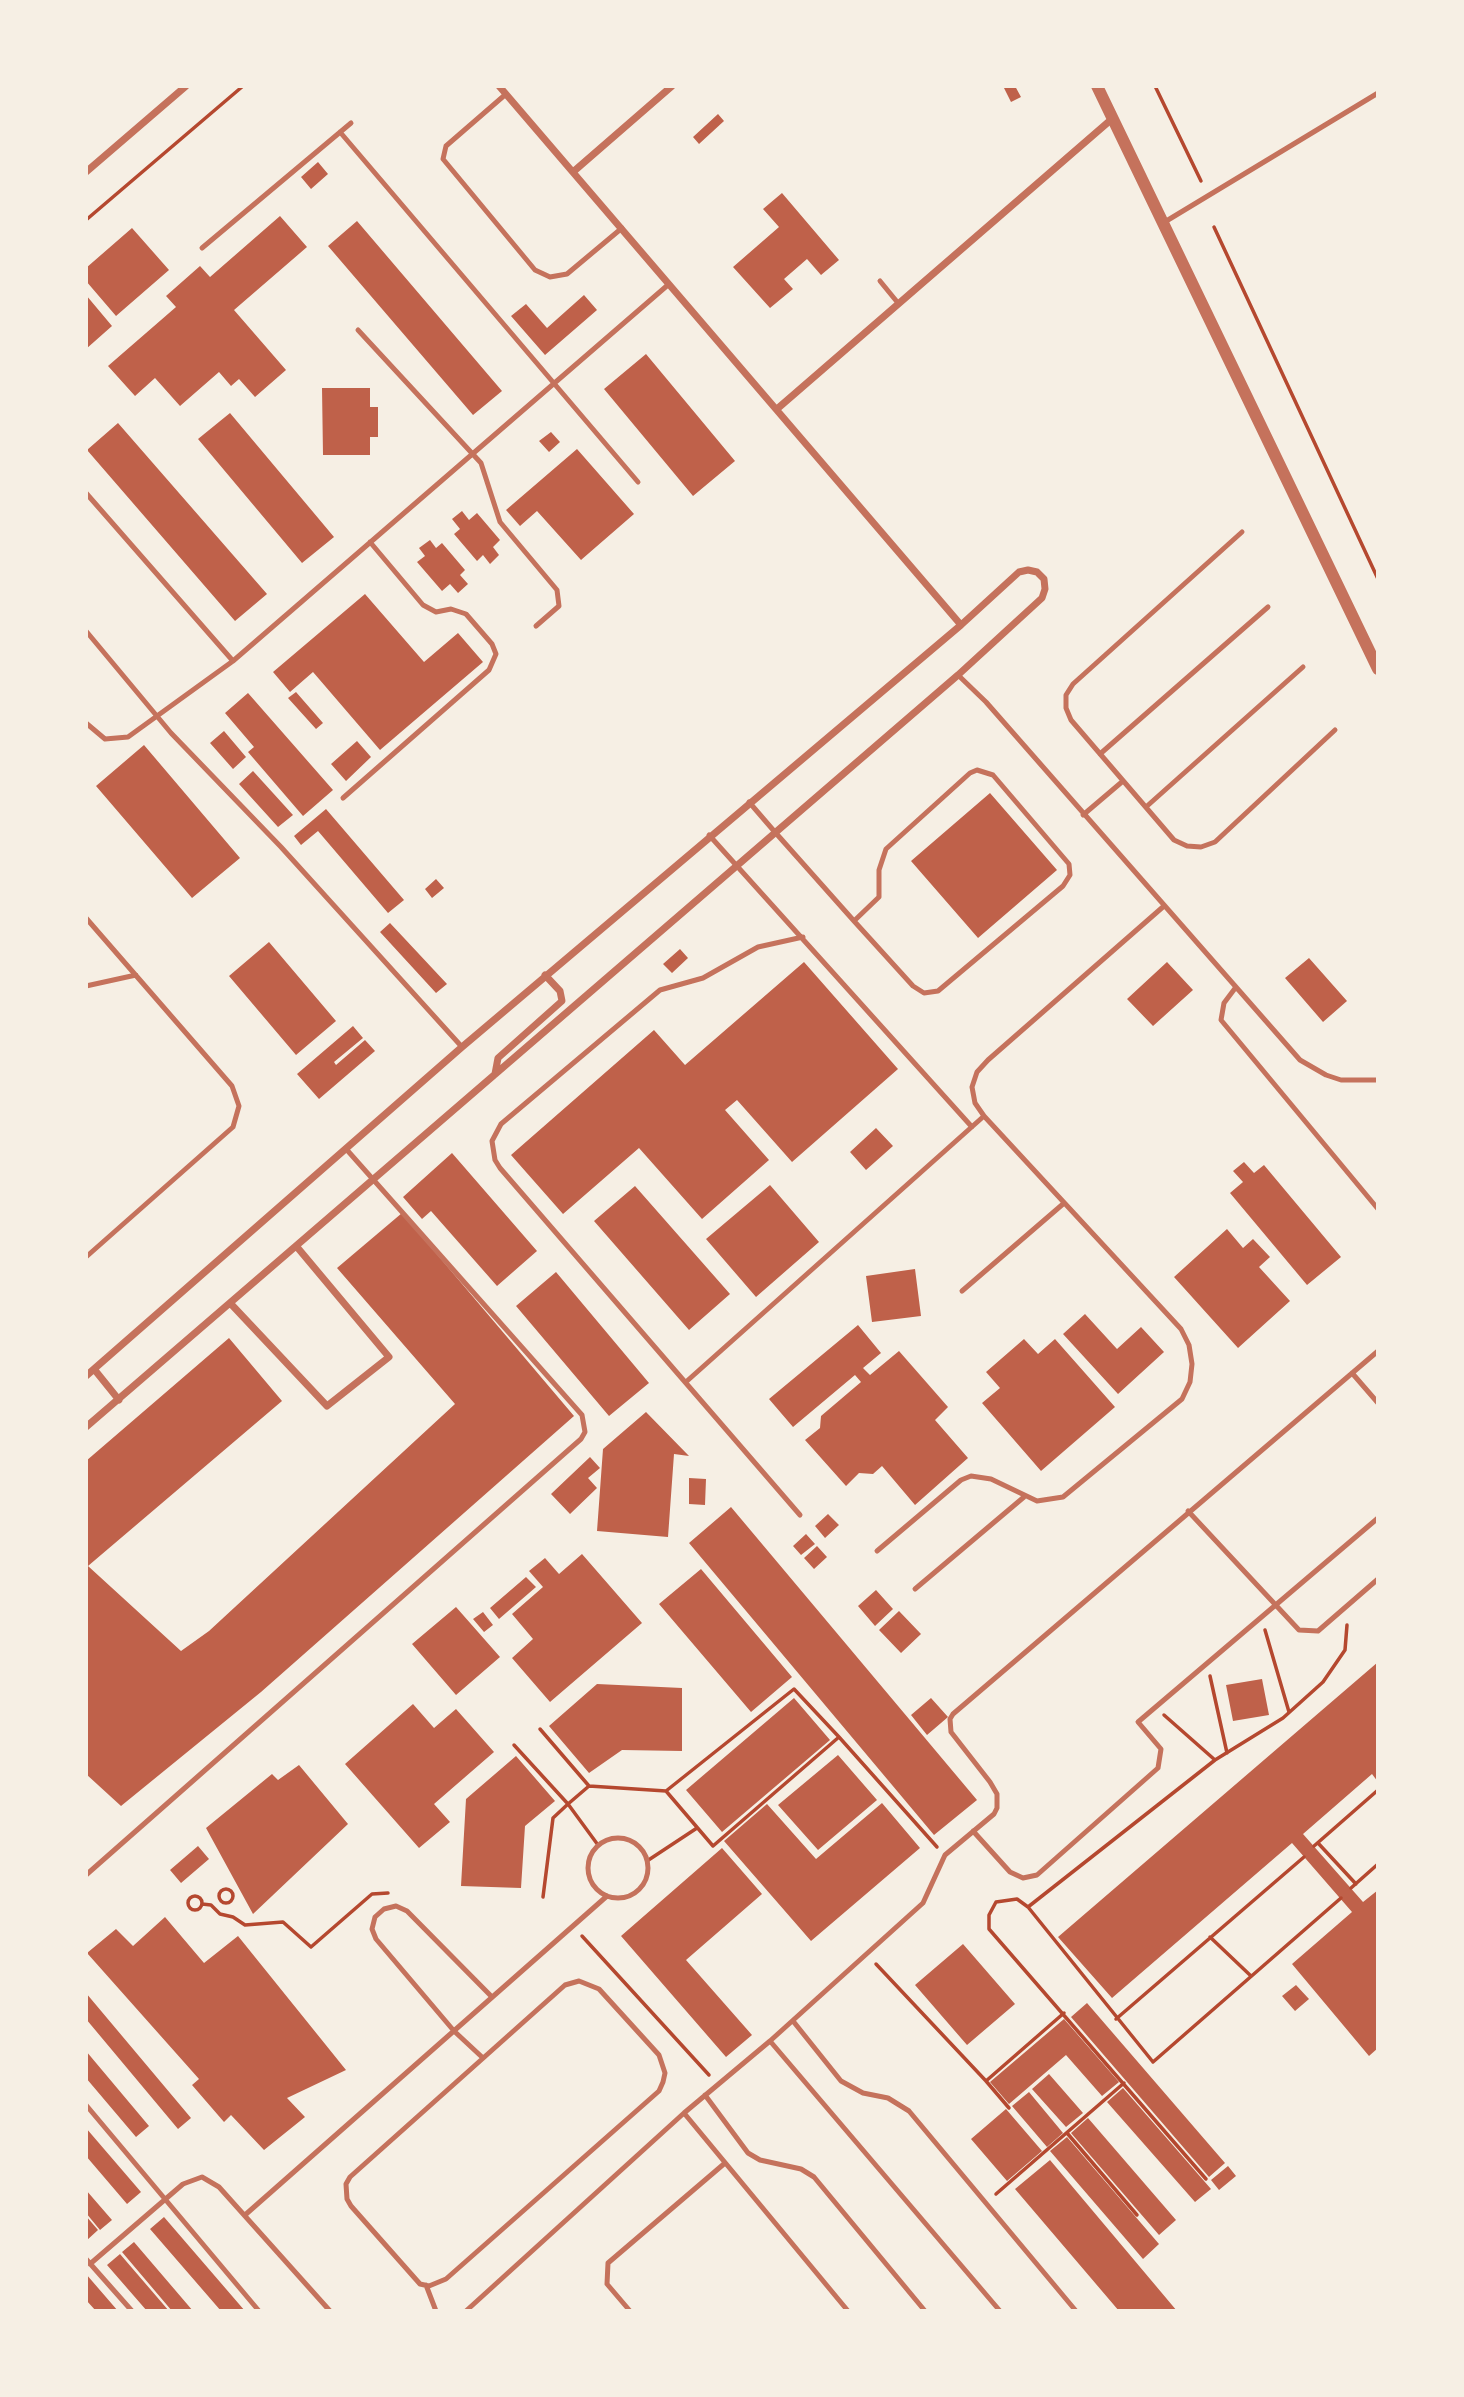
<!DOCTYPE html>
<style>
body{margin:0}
#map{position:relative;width:1464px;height:2397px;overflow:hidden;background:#f6efe4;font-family:Rubik,sans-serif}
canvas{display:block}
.frame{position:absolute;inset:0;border:88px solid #f6efe4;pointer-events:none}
</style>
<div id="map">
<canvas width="1464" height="2397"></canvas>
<div class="frame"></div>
</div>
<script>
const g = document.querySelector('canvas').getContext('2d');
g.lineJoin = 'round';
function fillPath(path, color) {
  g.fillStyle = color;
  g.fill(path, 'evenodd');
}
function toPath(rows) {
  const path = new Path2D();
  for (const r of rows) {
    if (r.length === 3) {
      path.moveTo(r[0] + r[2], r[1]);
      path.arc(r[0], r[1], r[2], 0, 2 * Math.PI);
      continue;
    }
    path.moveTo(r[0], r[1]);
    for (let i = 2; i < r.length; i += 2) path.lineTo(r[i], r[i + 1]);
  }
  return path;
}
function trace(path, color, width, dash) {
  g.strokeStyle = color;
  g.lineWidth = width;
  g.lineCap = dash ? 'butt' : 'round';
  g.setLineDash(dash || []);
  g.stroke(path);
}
const building = toPath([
 [1003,86,1015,86,1021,97,1011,102],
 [718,114,724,121,699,144,693,137],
 [318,162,328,174,311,189,301,177],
 [782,193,839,260,821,275,807,259,784,279,793,289,770,308,733,267,779,227,763,209],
 [280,216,307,247,234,310,286,370,255,397,239,379,231,386,219,372,180,406,155,378,135,396,108,366,176,307,166,296,200,266,210,277],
 [357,221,502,391,473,415,328,246],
 [132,228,169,270,116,316,86,281,86,268],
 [86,295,112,326,86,349],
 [584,295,597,310,545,355,511,316,526,304,547,328],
 [646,354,735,461,693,496,604,389],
 [322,388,370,388,370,407,378,407,378,437,370,437,370,455,323,455],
 [230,413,334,537,302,563,198,439],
 [118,423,267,594,235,621,87,450],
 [551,432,560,442,549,452,539,441],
 [577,449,634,514,581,560,537,511,520,526,506,510],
 [462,511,469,520,477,513,500,540,493,547,499,555,490,564,483,555,477,561,454,534,460,529,452,519],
 [430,540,436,548,442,543,465,570,460,575,468,584,458,593,450,584,442,591,417,562,425,556,419,548],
 [365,594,424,662,458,633,483,662,380,750,313,672,290,692,273,672],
 [296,692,323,723,316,729,288,698],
 [248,693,333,790,303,816,248,752,254,747,225,713],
 [224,731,246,757,233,769,210,743],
 [357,741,371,757,346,781,331,764],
 [144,745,240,858,192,898,96,786],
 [253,771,293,815,278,827,239,784],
 [990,793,1057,870,978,938,911,861],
 [326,809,404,900,388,913,318,831,301,845,294,836],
 [436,879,444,888,432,898,425,889],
 [390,923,447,984,436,993,380,932],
 [269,942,336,1021,296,1055,229,976],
 [680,949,688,958,672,973,663,964],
 [1309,958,1347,1001,1323,1022,1285,978],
 [804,962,898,1069,792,1162,737,1100,725,1110,769,1160,702,1219,639,1148,563,1214,511,1155,654,1030,685,1065],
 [1167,962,1193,990,1153,1026,1127,999],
 [353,1026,363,1038,334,1062,336,1065,365,1040,375,1051,319,1099,297,1074],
 [876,1128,893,1146,866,1170,850,1152],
 [452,1153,537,1251,497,1286,431,1211,422,1219,403,1197],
 [1244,1162,1254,1173,1264,1165,1341,1257,1307,1285,1230,1193,1243,1182,1233,1171],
 [770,1185,819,1242,756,1297,706,1239],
 [635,1186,730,1294,689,1330,594,1221],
 [402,1213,574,1416,261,1692,121,1806,86,1774,86,1461,229,1338,282,1401,88,1566,181,1651,209,1631,455,1404,337,1268],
 [1227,1229,1243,1248,1253,1239,1270,1257,1259,1267,1290,1301,1238,1348,1174,1277],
 [915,1269,921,1316,872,1322,866,1276],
 [556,1272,649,1383,609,1416,516,1306],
 [1085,1314,1117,1349,1141,1327,1164,1352,1118,1394,1063,1334],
 [858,1325,881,1353,863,1368,870,1375,899,1351,948,1407,935,1420,968,1458,915,1505,882,1466,873,1474,859,1473,846,1486,805,1440,820,1428,821,1416,861,1382,855,1375,793,1427,769,1399],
 [1024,1339,1038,1354,1055,1339,1115,1407,1041,1471,982,1403,1000,1388,986,1372],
 [646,1412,689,1456,674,1454,668,1537,597,1531,603,1449],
 [590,1457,600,1468,588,1478,597,1488,570,1514,551,1494],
 [689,1478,706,1479,705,1505,689,1504],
 [731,1507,977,1800,934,1835,689,1543],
 [828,1514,839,1525,825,1538,815,1526],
 [806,1534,815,1544,801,1555,793,1546],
 [817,1546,827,1557,814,1569,804,1558],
 [582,1554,642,1623,550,1702,512,1658,533,1639,512,1614,543,1587,529,1571,545,1558,559,1574],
 [701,1569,792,1677,751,1712,659,1604],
 [526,1577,536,1587,499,1619,490,1608],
 [876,1590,893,1609,875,1626,858,1606],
 [456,1607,500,1657,456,1695,412,1644],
 [899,1611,921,1634,901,1653,879,1630],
 [483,1612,493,1625,484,1632,473,1619],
 [1378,1662,1378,1782,1372,1774,1303,1834,1363,1902,1378,1890,1378,2048,1369,2056,1292,1964,1352,1912,1292,1843,1112,1998,1058,1937],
 [1262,1679,1269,1715,1233,1721,1226,1685],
 [597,1684,682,1688,682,1751,622,1750,589,1773,549,1726],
 [794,1698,830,1740,722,1832,686,1790],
 [931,1698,948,1717,927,1735,911,1715],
 [413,1704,434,1728,456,1709,494,1752,434,1804,450,1822,419,1848,345,1764],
 [838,1755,877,1800,818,1850,778,1805],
 [516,1756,555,1801,525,1826,521,1888,461,1886,466,1799],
 [299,1765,348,1824,253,1914,206,1828,272,1774,278,1780],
 [882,1803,920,1848,811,1941,724,1841,767,1804,816,1859],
 [198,1846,209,1859,181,1883,170,1870],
 [722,1848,762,1894,686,1960,752,2035,726,2057,621,1936],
 [165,1917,204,1963,238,1936,346,2070,287,2098,305,2117,264,2150,231,2115,224,2122,192,2085,199,2079,87,1953,116,1929,133,1946],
 [963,1944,1015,2004,967,2045,915,1985],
 [1296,1985,1309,1999,1295,2011,1282,1996],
 [86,1993,191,2118,178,2129,86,2019],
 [1087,2003,1225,2163,1209,2177,1071,2017],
 [1064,2019,1119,2082,1102,2096,1066,2055,1009,2104,990,2082],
 [86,2051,149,2126,136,2137,86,2078],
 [1049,2074,1083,2113,1066,2127,1032,2089],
 [1123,2088,1211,2189,1195,2202,1107,2102],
 [1029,2092,1063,2133,1047,2147,1012,2106],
 [1006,2109,1042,2151,1007,2181,971,2139],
 [1088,2118,1176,2220,1159,2235,1071,2133],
 [86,2128,141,2192,127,2204,86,2156],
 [1067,2137,1159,2244,1143,2259,1050,2151],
 [1050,2160,1177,2311,1119,2311,1015,2189],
 [1228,2166,1236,2176,1219,2190,1211,2180],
 [86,2190,112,2220,100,2230,86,2213],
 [86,2216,98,2230,86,2241],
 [164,2217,245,2311,221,2311,150,2229],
 [134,2242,193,2311,172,2311,122,2252],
 [120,2254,169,2311,147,2311,107,2265],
 [86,2274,118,2311,96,2311,86,2300]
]);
const path = toPath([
 [1155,86,1201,181],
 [86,220,243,86],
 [1214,227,1378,579],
 [1265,1630,1289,1712],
 [1210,1676,1227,1753],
 [1164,1715,1215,1760],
 [540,1729,589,1786,666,1791,794,1689,839,1737],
 [514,1745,568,1804,553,1818,543,1897],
 [589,1786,568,1804,598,1845],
 [666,1791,713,1846,839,1737,937,1847],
 [1318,1843,1356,1884],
 [1314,1846,1378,1790],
 [647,1861,697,1828],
 [1351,1888,1378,1864],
 [226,1896,7],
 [195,1903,7],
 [1341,1898,1153,2062,1028,1907,1215,1760,1283,1718,1323,1682,1345,1650,1347,1625],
 [202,1904,211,1905,220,1914,233,1917,245,1925,283,1922,311,1947,372,1894,388,1893],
 [1028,1907,1017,1899,996,1902,989,1915,989,1929,1206,2179],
 [582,1936,709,2075],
 [1210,1937,1251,1976],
 [876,1964,986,2081,1064,2013],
 [1116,2019,1304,1857],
 [986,2081,1009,2108],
 [1067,2133,1137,2215],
 [996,2194,1124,2083]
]);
const service = toPath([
 [506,94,446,146,443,159,535,270,550,277,567,274,622,228],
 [340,132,638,482],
 [1163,223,1378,93],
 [202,248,351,123],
 [880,281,898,303],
 [358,330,481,463,500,522,557,590,559,606,536,626],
 [86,493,233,661],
 [1242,532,1073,684,1066,695,1066,708,1071,720,1174,840,1187,846,1201,847,1215,842,1335,730],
 [86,631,171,733,281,847,462,1047],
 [958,675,986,702,1300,1060,1326,1075,1341,1080,1378,1080],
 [86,723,105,739,128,737,233,661,669,284],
 [1100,754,1268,607],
 [343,798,489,670,496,654,492,644,466,614,451,609,436,612,423,605,370,542],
 [749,802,774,831,854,921,913,986,924,993,938,991,1063,886,1070,875,1069,864,993,775,977,770,970,773,886,849,879,870,879,897,854,921],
 [1146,807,1303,667],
 [1083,815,1123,781],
 [709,835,972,1127],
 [86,918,232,1086,239,1106,233,1127,86,1257],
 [86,986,136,975],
 [1236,987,1224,1003,1221,1020,1378,1209],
 [962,1291,1063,1204],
 [1352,1373,1378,1403],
 [687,1381,984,1116],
 [1188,1511,1299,1630,1318,1631,1378,1579],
 [800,1515,500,1168,495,1160,492,1141,501,1124,660,990,703,978,758,947,803,937],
 [877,1551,961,1480,971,1476,991,1479,1037,1501,1063,1497,1182,1399,1190,1382,1192,1364,1189,1345,1181,1329,984,1116,975,1103,972,1087,977,1072,988,1060,1164,906],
 [915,1589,1024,1497],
 [973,1831,1010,1872,1023,1878,1037,1875,1158,1768,1161,1749,1138,1722,1378,1518],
 [618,1868,30],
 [86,1875,581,1439,585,1432,582,1415,347,1150],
 [579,1981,599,1989,659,2055,665,2073,663,2082,659,2091,446,2279,429,2286,420,2284,351,2206,347,2199,346,2184,350,2177,565,1985,579,1981],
 [793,2021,841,2081,863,2093,888,2098,909,2111,1076,2311],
 [770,2041,1000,2311],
 [483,2058,454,2031,376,1939,372,1929,375,1917,384,1909,396,1906,407,1911,492,1997],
 [705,2095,748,2153,760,2160,801,2169,814,2177,925,2311],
 [86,2105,259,2311],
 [684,2113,848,2311],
 [245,2215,607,1896],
 [86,2259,132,2311],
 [90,2264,183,2184,202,2177,219,2187,330,2311],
 [426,2285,436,2311],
 [466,2311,684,2113,770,2041,923,1903,945,1855,994,1814,997,1808,997,1794,990,1782,951,1732,950,1719,953,1714,1378,1351],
 [630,2311,607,2284,608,2263,725,2163]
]);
const minor = toPath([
 [499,86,961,625],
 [86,172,186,86],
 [573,172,672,86],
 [777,409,1113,118],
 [495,1074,498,1058,562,1001,560,991,545,975],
 [231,1304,327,1406,389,1357,297,1247],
 [94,1369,119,1400],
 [86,1376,462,1047,961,625,1019,572,1028,570,1037,572,1044,579,1045,589,1042,598,958,675,86,1427]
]);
const tertiary = toPath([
 [1097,86,1378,669]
]);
fillPath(building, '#bf614a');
trace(path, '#b5482f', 3.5);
trace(service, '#c5725c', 5);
trace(minor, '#c5725c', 7);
trace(tertiary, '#c5725c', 12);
</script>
